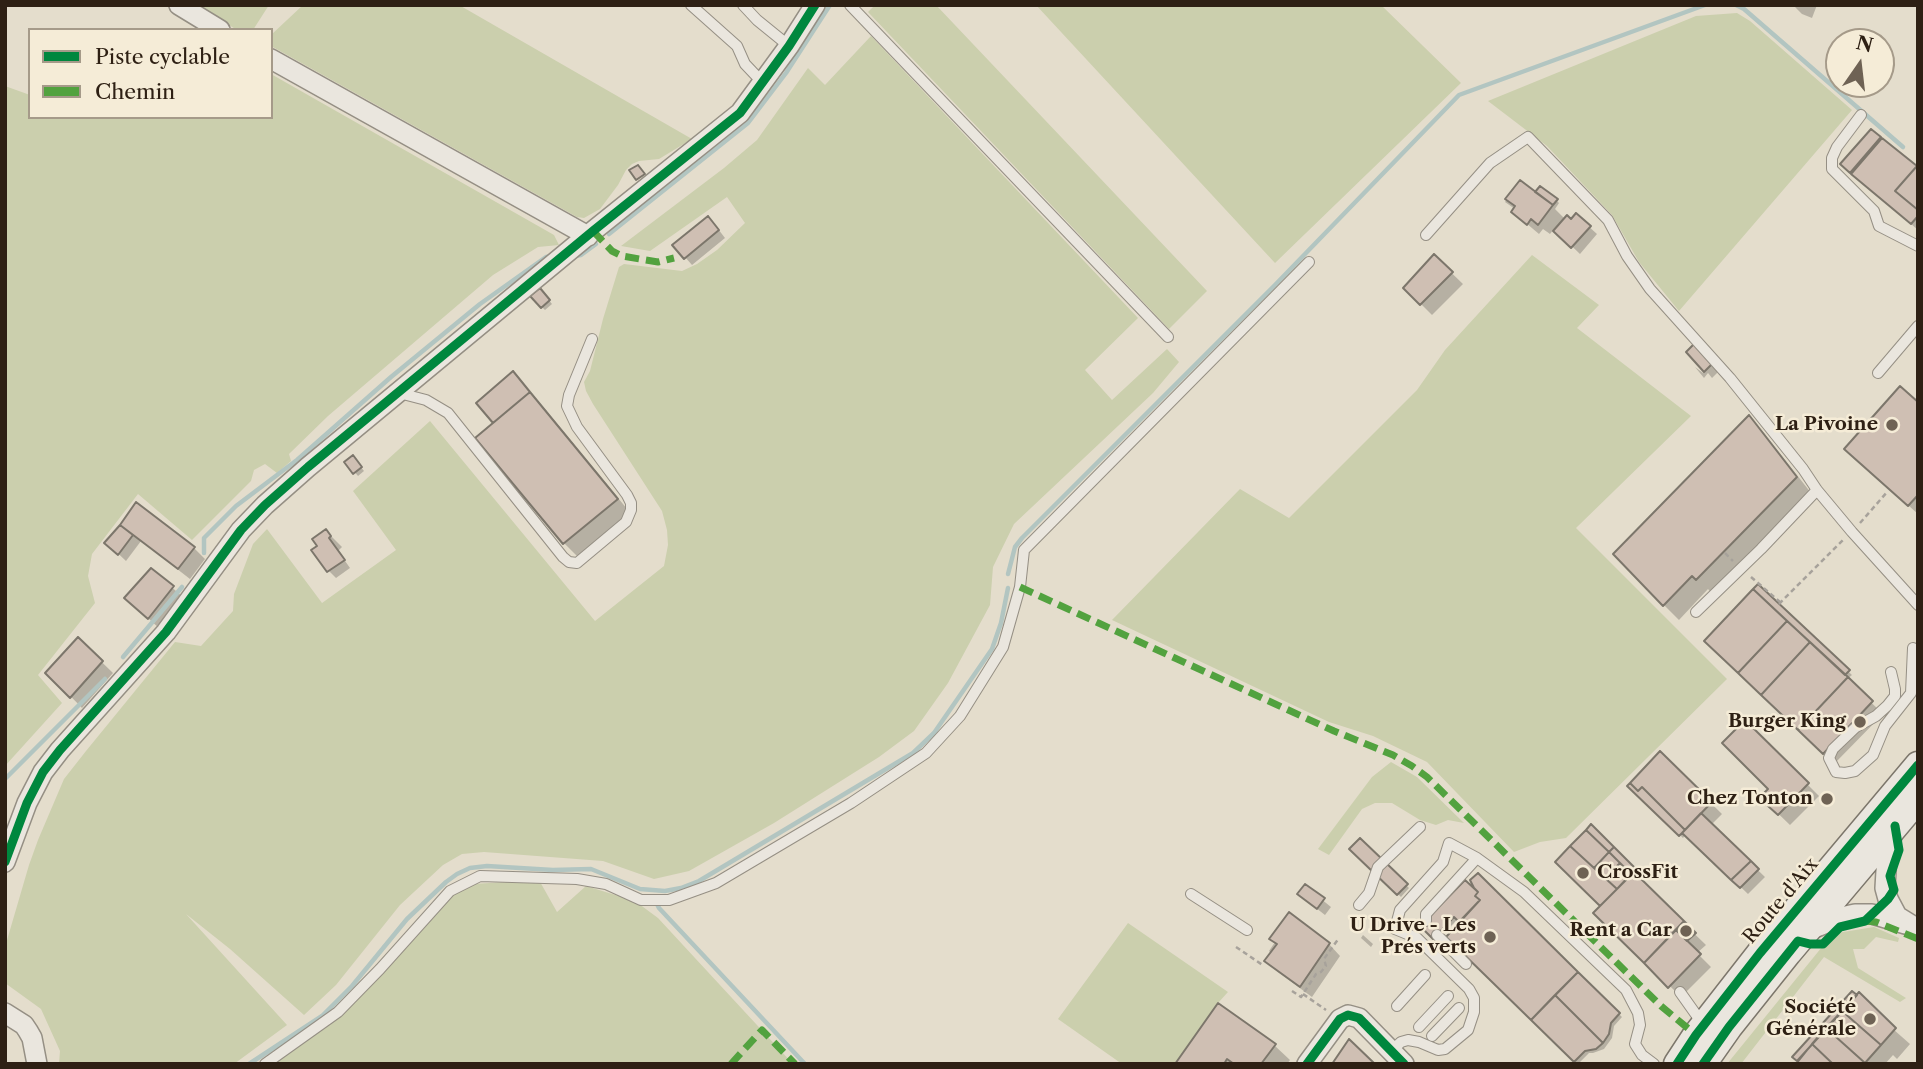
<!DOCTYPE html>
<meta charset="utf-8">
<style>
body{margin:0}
#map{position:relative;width:1923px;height:1069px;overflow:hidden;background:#e4ddcc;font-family:"Libre Caslon Text",serif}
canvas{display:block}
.frame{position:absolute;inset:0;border:7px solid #2e2014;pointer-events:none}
.legend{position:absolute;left:28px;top:28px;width:245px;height:91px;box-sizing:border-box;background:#f5ecd7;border:2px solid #a59a89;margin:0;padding:9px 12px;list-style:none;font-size:21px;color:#2e2014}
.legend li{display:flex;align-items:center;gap:14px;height:35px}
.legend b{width:35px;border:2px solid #a59a89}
.north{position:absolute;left:1825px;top:28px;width:70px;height:70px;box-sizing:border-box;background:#f5ecd7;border:2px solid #a59a89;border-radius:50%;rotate:14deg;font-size:19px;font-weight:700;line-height:28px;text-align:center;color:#2e2014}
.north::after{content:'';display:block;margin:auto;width:24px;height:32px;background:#6e6254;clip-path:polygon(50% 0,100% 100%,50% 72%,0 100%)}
</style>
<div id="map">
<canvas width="1923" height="1069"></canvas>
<div class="frame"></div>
<ul class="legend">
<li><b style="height:9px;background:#00873e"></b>Piste cyclable</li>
<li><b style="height:9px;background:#52a23f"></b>Chemin</li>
</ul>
<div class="north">N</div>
</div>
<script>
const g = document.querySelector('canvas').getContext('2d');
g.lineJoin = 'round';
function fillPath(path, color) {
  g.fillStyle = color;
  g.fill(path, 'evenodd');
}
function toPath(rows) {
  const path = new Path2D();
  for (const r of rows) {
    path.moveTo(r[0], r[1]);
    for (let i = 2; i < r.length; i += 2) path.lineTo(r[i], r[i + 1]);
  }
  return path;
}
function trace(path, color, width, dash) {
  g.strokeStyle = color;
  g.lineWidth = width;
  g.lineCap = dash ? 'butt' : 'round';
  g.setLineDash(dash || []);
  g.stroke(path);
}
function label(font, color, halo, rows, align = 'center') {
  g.font = font + ' "Libre Caslon Text",serif';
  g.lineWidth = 5;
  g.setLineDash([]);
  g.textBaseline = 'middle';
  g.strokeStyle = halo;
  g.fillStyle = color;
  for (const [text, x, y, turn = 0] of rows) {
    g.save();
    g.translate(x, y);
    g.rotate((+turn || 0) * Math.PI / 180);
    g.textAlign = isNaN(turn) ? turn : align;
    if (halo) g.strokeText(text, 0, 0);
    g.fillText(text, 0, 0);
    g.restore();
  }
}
const green = toPath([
 [197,5,269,5,253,30,237,30],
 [303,5,459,5,692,139,659,159,639,161,632,164,626,170,618,185,600,209,584,218,577,217,271,46,271,35],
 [875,5,936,5,1207,291,1169,329,868,12],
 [1036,5,1381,5,1461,83,1275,263],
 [1737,13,1750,21,1852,110,1679,311,1639,262,1612,215,1547,146,1488,101,1696,16],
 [871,36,1138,318,1085,370,1112,400,1167,349,1179,362,1153,393,1014,524,993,567,990,605,948,683,914,731,879,757,774,823,689,871,654,879,603,861,484,852,462,854,443,865,400,905,336,985,304,1015,230,949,186,914,287,1025,234,1064,59,1064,60,1051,41,1009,5,983,5,947,29,865,38,840,64,779,86,751,175,642,201,646,233,611,234,594,253,544,267,529,322,603,396,550,353,491,430,421,595,621,664,566,668,545,667,530,662,511,593,404,586,391,584,382,590,371,603,319,619,267,624,264,682,271,697,264,717,250,745,223,727,197,650,251,621,246,724,168,757,140,808,68,825,85],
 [271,74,554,235,559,245,538,247,493,275,328,416,289,454,291,461,277,473,265,464,254,470,251,481,192,540,138,494,92,554,88,576,95,603,38,675,62,703,5,766,5,86,30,95,30,117,271,117],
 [1532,255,1599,305,1577,328,1691,416,1576,528,1727,679,1566,838,1540,842,1514,852,1427,762,1373,736,1329,722,1112,620,1240,489,1289,518,1417,390,1445,350],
 [1391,762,1417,777,1464,823,1448,820,1436,825,1420,820,1392,803,1375,803,1362,809,1329,855,1318,849,1372,777],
 [539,880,557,912,586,886,635,901,658,918,793,1064,270,1064,334,1019,442,903,460,888,473,884],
 [1128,923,1228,992,1218,1003,1175,1064,1122,1064,1058,1019],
 [1874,927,1899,938,1898,942,1876,937,1864,949,1853,949,1858,968,1906,998,1900,1002,1824,957,1741,1064,1727,1064,1826,942,1837,933]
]);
const shadow = toPath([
 [1795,5,1817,5,1812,18,1802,14,1795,7],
 [1871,131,1918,169,1918,230,1850,171],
 [1520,182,1536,194,1556,200,1559,203,1555,209,1565,219,1571,221,1576,215,1597,234,1580,254,1554,229,1550,234,1543,229,1539,234,1513,212,1515,209,1505,202],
 [715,225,725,238,692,265,685,257],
 [1434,256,1463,284,1432,315,1405,288],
 [543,293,552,304,545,310,542,307],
 [1701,354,1718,372,1712,378,1708,373,1704,378,1695,367,1703,373,1705,371],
 [513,373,545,409,632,515,579,558,564,543,496,423],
 [1918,404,1918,514,1862,464],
 [1749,418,1764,433,1811,493,1712,594,1708,589,1679,620,1664,605],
 [356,461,364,471,358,476,346,462],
 [122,526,194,548,205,559,190,579,141,541,126,561,107,543],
 [326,531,342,547,338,551,350,568,336,578,328,570,320,547],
 [152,570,184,598,160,629,138,609],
 [1758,587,1852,675,1847,679,1883,714,1835,763,1706,641],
 [78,639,113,673,82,708,48,673],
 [1745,722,1819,796,1790,825,1762,798,1771,789],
 [1660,753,1722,814,1711,825,1765,877,1748,894,1686,834,1683,838,1630,786],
 [1591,827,1638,873,1635,876,1706,945,1697,953,1711,967,1681,997,1596,913,1603,906],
 [1360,840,1409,888,1401,897,1352,849],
 [1478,875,1622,1017,1614,1026,1612,1038,1604,1049,1593,1053,1589,1053,1578,1064,1448,937,1462,922,1458,919,1437,940,1423,926,1478,895,1472,881],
 [1305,886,1331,907,1325,915,1307,901],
 [1363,935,1373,944,1371,947,1361,938],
 [1275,942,1329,944,1340,956,1312,997,1278,972,1266,961,1272,954,1269,951],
 [1852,993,1910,1044,1897,1059,1893,1055,1885,1064,1798,1064,1799,1061,1795,1056],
 [1274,1045,1290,1060,1287,1064,1177,1064]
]);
const stream = toPath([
 [1736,5,1744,9,1903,147],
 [609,234,748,123,786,73,830,5],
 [575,256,581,255,596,244],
 [204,553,204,538,236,506,297,460,391,377,480,304,546,257,552,256],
 [1008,574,1015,547,1022,538,1275,285,1459,95,1705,5],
 [123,657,182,587],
 [5,779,105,679],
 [656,902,659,908,805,1064],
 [249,1064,322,1016,352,986,407,919,446,882,457,874,470,868,487,866,553,870,591,869,640,889,665,891,681,888,699,881,913,753,934,733,992,649,1001,623,1008,588]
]);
const building = toPath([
 [1871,129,1881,137,1850,173,1840,164,1871,129],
 [1882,138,1917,166,1895,191,1918,210,1918,216,1911,224,1851,174,1882,138],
 [638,165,645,174,636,180,629,170,638,165],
 [1917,166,1918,167,1918,210,1895,191,1917,166],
 [1520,180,1553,205,1538,225,1531,219,1527,225,1511,212,1515,206,1505,199,1520,180],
 [1540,186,1558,199,1553,205,1535,192,1540,186],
 [1576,213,1591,226,1571,248,1553,231,1567,215,1571,219,1576,213],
 [708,216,719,230,684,259,672,245,708,216],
 [1434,254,1453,272,1420,305,1403,288,1434,254],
 [540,288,550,300,541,308,530,296,540,288],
 [1694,344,1712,364,1704,372,1686,352,1694,344],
 [513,371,530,392,493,423,476,403,513,371],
 [1900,386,1918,402,1918,495,1908,506,1844,449,1900,386],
 [530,392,618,499,563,544,475,438,530,392],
 [1749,415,1797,477,1696,580,1692,576,1663,606,1613,554,1749,415],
 [353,455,362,467,353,474,344,462,353,455],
 [136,502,195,547,178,569,120,525,136,502],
 [120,525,133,535,118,555,104,543,120,525],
 [326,529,331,536,329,538,345,560,327,572,311,550,317,546,312,539,326,529],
 [151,568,174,586,148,619,124,598,151,568],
 [1758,584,1850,670,1845,675,1753,589,1758,584],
 [1753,589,1787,621,1738,673,1704,641,1753,589],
 [1787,621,1810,642,1761,695,1738,673,1787,621],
 [78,637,103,661,70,698,45,673,78,637],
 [1810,642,1848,677,1798,730,1761,695,1810,642],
 [1848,677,1873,701,1823,754,1798,730,1848,677],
 [1745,720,1809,783,1778,815,1759,798,1768,789,1722,743,1745,720],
 [1660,751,1712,802,1685,830,1642,787,1638,791,1630,783,1660,751],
 [1630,783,1638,791,1642,787,1685,830,1679,836,1627,786,1630,783],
 [1701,813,1751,861,1731,880,1682,833,1701,813],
 [1591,824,1614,847,1609,852,1586,830,1591,824],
 [1586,830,1609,852,1594,868,1570,846,1586,830],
 [1360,838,1408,884,1397,895,1349,849,1360,838],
 [1570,846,1617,889,1600,906,1555,862,1570,846],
 [1614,847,1636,869,1631,874,1609,852,1614,847],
 [1609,852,1620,863,1605,878,1594,868,1609,852],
 [1751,861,1759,869,1740,888,1731,880,1751,861],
 [1620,863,1631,874,1617,889,1605,878,1620,863],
 [1634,872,1684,921,1644,963,1593,913,1634,872],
 [1478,873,1578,972,1531,1020,1446,937,1480,900,1475,896,1478,892,1474,888,1470,880,1478,873],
 [1465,880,1478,892,1475,896,1480,900,1459,922,1454,917,1433,939,1420,926,1465,880],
 [1305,884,1325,898,1317,909,1297,894,1305,884],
 [1289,912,1330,943,1300,987,1264,961,1277,944,1269,939,1289,912],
 [1684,921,1696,933,1687,941,1676,930,1684,921],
 [1676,930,1701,954,1668,988,1644,963,1676,930],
 [1578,972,1620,1013,1611,1023,1609,1034,1603,1043,1555,995,1578,972],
 [1852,991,1857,995,1797,1061,1792,1057,1852,991],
 [1859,992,1896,1028,1881,1045,1842,1011,1859,992],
 [1555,995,1603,1043,1596,1049,1585,1051,1574,1062,1531,1020,1555,995],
 [1218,1003,1276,1044,1261,1064,1234,1064,1227,1059,1224,1064,1175,1064,1218,1003],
 [1842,1011,1881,1045,1865,1063,1826,1028,1842,1011],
 [1826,1028,1865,1063,1866,1064,1833,1064,1812,1044,1826,1028],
 [1349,1039,1375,1064,1332,1064,1349,1039],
 [1812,1044,1833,1064,1796,1064,1812,1044]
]);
const path = toPath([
 [1860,523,1888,491],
 [1725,553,1733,561],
 [1751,577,1780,602],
 [1779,604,1843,540],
 [1236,947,1264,966],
 [1292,991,1301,997,1316,974,1321,972,1326,966,1324,959,1339,938],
 [1303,994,1326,1010]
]);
const service = toPath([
 [691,5,737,46,745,64,763,83],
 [743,5,757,20,789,46],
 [850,5,1168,337],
 [1861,115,1837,147,1832,158,1832,169,1874,211,1879,226,1918,246],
 [1426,235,1490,163,1528,137,1608,220,1627,256,1650,289,1730,378,1803,469,1817,490,1852,532,1918,605],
 [1878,373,1918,326],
 [399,393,426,400,448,413,563,557,569,562,577,563,626,522,631,510,631,503,627,495,577,427,567,406,569,395,592,339],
 [1696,612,1761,549,1817,490],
 [1891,672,1895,689,1895,696,1887,706,1876,716,1856,727,1833,749,1829,758,1836,772,1845,773,1855,771,1873,755,1885,726,1911,693,1913,648],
 [1191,894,1247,930],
 [1359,905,1369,893,1378,867,1420,827],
 [1426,921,1426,914,1477,858],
 [1437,935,1466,964],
 [1680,992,1702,1023],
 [1397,1006,1425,975],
 [1419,1027,1448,996],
 [1432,1036,1459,1008],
 [1391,1051,1401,1042,1408,1040,1419,1042,1438,1050,1445,1049,1468,1030,1474,1012,1474,998,1469,989,1417,938,1395,929,1400,910,1443,862,1449,843,1477,858,1524,892,1626,990,1638,1013,1640,1025,1635,1044,1642,1055,1654,1064],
 [265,1064,338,1012,380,969,450,891,480,876,577,879,606,884,641,900,669,900,716,883,851,803,926,753,960,716,1003,647,1020,587,1024,550,1309,262]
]);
const minor = toPath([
 [179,5,220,30],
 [271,59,588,236],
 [1893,833,1887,854,1885,888,1888,899,1897,916,1918,929],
 [5,862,27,803,43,772,60,750,166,632,241,530,265,505,308,467,593,231,740,113,789,46,815,5],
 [1807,931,1841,917,1855,914,1872,914,1905,924],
 [5,1013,24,1025,28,1031,32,1038,37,1064],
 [1307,1064,1340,1019,1348,1015,1359,1018,1404,1064]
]);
const secondary = toPath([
 [1677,1064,1696,1035,1760,953,1918,765],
 [1703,1064,1729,1027,1788,953,1918,799]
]);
const quiet = toPath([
 [593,231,612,251,622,256,658,262,674,258],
 [1020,587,1334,731,1393,755,1412,766,1427,777,1661,1006,1696,1035],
 [1865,921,1876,922,1918,939],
 [731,1064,762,1030,795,1064]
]);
const cycleway = toPath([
 [5,862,27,803,43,772,60,750,166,632,241,530,265,505,308,467,593,231,740,113,789,46,815,5],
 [1307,1064,1340,1019,1348,1015,1359,1018,1404,1064],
 [1677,1064,1696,1035,1760,953,1918,765],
 [1703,1064,1729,1027,1798,941,1810,944,1823,944,1840,927,1865,921,1888,899,1894,890,1890,876,1899,850,1895,826]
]);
const markers = [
 [1892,425,7,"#6e6254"],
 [1860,722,7,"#6e6254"],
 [1827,799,7,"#6e6254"],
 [1583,873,7,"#6e6254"],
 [1686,931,7,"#6e6254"],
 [1490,937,7,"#6e6254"],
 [1870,1019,7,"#6e6254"]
];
const poiNames = [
 ["La Pivoine",1878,425],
 ["Burger King",1846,722],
 ["Chez Tonton",1813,799],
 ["CrossFit",1597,873,"left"],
 ["U Drive - Les",1476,926],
 ["Prés verts",1476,948],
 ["Rent a Car",1672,931],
 ["Société",1856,1008],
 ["Générale",1856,1030]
];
const streetNames = [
 ["Route d'Aix",1781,901,-50]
];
fillPath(green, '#cbcfad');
fillPath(shadow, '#0003');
trace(stream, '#b2c5c1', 4.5);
fillPath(building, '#cfbfb3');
trace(building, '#7c766b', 2);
trace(service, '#958f84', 12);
trace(minor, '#958f84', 22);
trace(secondary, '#7c766b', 29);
trace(path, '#a7a29b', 2.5, [5, 3.5]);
trace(service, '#eae6de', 10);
trace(minor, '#eae6de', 19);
trace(secondary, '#eae6de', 26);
trace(quiet, '#52a23f', 7, [14, 7]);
trace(cycleway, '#00873e', 9);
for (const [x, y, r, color] of markers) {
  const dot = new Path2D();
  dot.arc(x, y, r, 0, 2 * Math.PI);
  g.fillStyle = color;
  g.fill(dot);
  trace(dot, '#f5ecd7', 2.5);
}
label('bold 19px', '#2e2014', '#f5ecd7', poiNames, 'right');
label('19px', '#2e2014', '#f5ecd7', streetNames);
</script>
